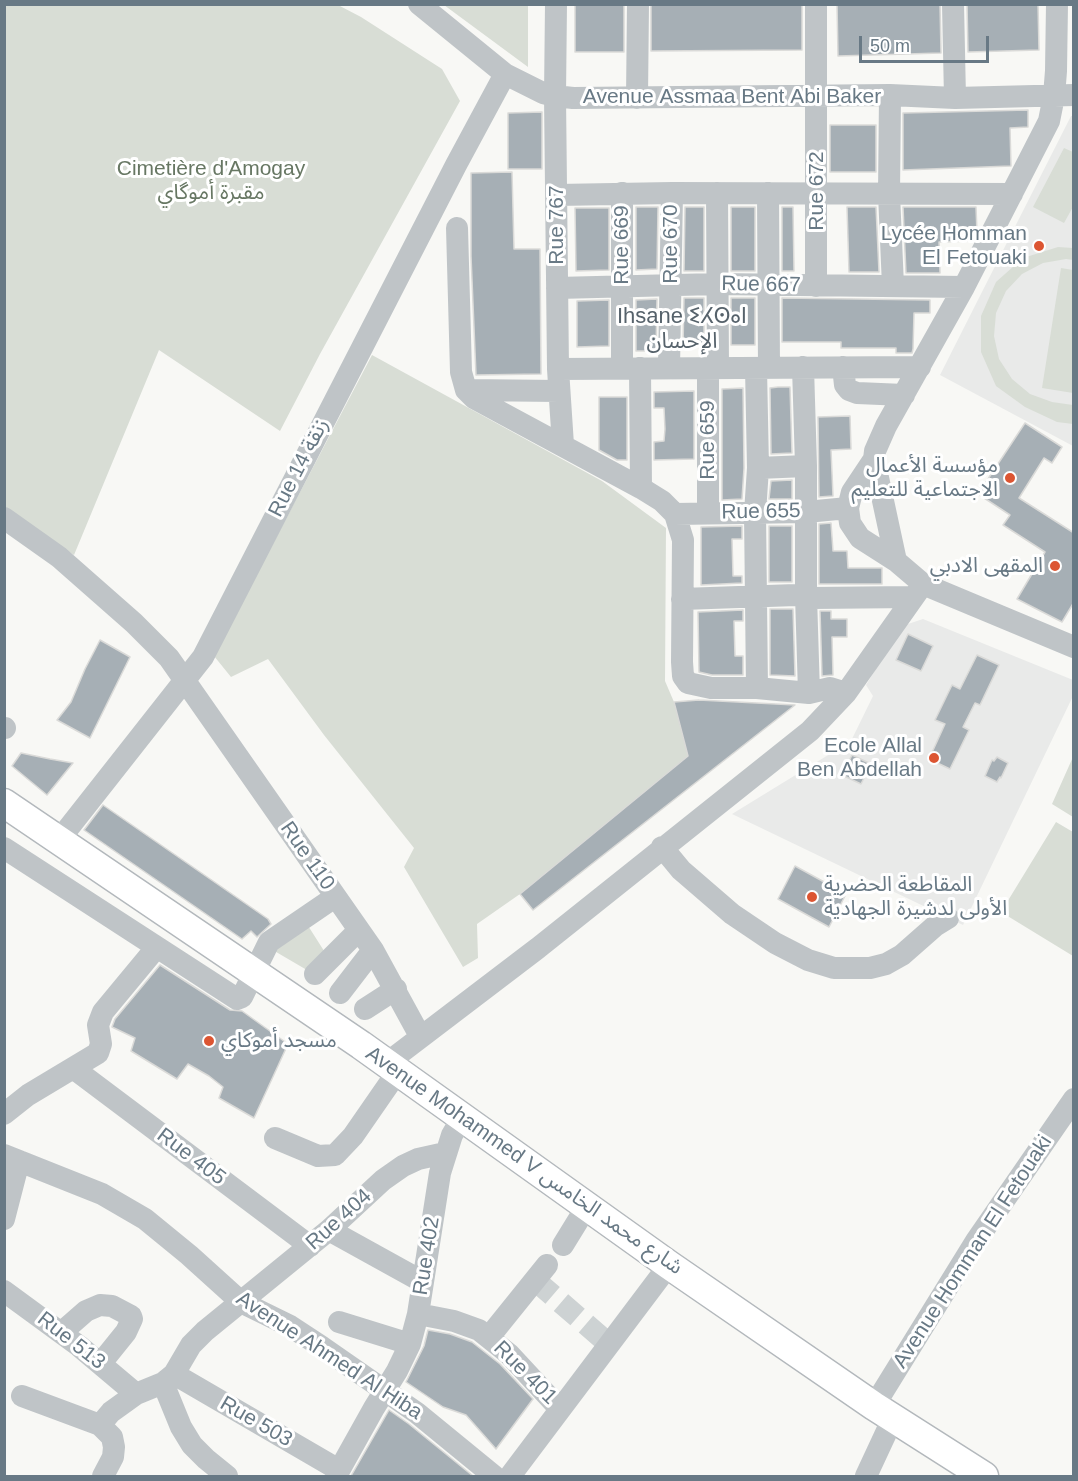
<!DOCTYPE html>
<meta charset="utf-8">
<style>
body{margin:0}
#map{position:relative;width:1078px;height:1481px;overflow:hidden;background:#f8f8f5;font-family:Arial,sans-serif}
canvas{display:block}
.frame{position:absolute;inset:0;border:6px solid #687985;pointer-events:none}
.scale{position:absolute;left:859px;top:36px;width:130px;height:27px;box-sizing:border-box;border:3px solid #687985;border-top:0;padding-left:8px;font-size:18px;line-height:21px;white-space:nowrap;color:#687985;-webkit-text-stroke:4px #fff;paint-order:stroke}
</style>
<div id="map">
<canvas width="1078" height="1481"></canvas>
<div class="frame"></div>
<div class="scale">50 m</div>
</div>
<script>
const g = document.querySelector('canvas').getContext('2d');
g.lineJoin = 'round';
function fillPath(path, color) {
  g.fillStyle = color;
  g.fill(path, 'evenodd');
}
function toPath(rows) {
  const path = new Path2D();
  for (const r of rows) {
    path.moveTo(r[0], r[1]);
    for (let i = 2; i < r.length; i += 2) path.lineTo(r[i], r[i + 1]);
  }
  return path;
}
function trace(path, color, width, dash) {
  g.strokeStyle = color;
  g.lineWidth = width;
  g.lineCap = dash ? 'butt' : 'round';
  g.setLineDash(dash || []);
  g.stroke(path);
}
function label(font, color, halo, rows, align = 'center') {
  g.font = font + ' Arial,"Noto Sans Arabic","Noto Sans Tifinagh",sans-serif';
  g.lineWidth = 6;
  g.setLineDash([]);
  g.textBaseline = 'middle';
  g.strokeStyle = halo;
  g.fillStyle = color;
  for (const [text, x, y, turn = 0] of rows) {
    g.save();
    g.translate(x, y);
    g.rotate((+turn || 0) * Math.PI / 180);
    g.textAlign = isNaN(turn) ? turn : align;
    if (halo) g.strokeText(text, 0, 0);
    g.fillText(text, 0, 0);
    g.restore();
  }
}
const built = toPath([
 [1071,116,1073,116,1073,446,940,375],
 [923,619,1073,680,1073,696,963,925,732,814,851,741,873,696,866,685,902,626]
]);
const green = toPath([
 [4,5,338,5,361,17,442,69,460,101,320,354,280,431,159,350,74,555,5,511],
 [444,5,528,5,528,67],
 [1064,148,1073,152,1074,205,1064,223,1033,207],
 [1058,247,1073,248,1073,260,1066,259,1043,263,1022,274,1006,291,996,313,994,336,999,359,1012,379,1030,394,1052,402,1073,405,1073,424,1057,422,1025,407,996,386,981,352,981,316,996,282,1023,258],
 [1061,268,1073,270,1073,393,1042,388],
 [372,355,602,481,666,528,665,681,674,702,688,756,520,894,477,924,478,958,463,967,404,867,414,848,324,735,268,659,231,677,214,656],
 [1073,757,1073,817,1052,804],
 [1056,822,1073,832,1073,956,1001,912],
 [305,921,326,954,312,973,271,949]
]);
const building = toPath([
 [575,4,624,4,624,52,575,52,575,4],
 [651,4,802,4,802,50,651,51,651,4],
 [837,4,940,4,941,53,838,56,837,4],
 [967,4,1038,4,1039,50,968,52,967,4],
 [1028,110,1028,127,1010,128,1011,166,903,170,903,113,1028,110],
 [542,112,542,169,508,169,508,113,542,112],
 [830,125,876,125,876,172,830,172,830,125],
 [512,172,514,249,540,249,541,374,476,375,471,256,471,173,512,172],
 [636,207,658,207,657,269,636,270,636,207],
 [685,207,704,207,704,271,684,271,685,207],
 [731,207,755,207,755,271,731,271,731,207],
 [782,207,793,207,794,271,782,271,782,207],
 [847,207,876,207,879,272,849,272,847,207],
 [903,207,976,207,977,233,973,241,939,242,940,273,906,273,903,207],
 [575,208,609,208,609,270,576,271,575,208],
 [684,298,704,298,704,345,683,346,684,298],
 [731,298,755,298,755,345,731,345,731,298],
 [782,298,930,300,930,313,914,313,913,349,912,353,896,353,896,348,841,348,841,342,782,342,782,298],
 [657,299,656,351,636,351,636,300,657,299],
 [609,300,609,346,577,347,577,301,609,300],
 [778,387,790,387,792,453,771,454,770,388,778,387],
 [743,388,744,468,742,499,722,500,722,389,743,388],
 [694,391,694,459,654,460,654,442,664,441,665,429,664,408,654,408,654,392,694,391],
 [599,397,627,397,627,460,617,460,599,450,599,397],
 [850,416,851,449,831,450,833,496,819,497,818,417,850,416],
 [1025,423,1062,447,1052,463,1044,458,1019,498,1074,533,1074,602,1062,622,1017,599,1045,552,1003,525,1010,515,978,494,1025,423],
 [792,480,792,499,769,499,771,481,792,480],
 [831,523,833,551,847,551,848,568,882,568,882,584,819,584,819,524,831,523],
 [742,526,742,539,732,539,733,576,742,576,742,583,701,585,701,527,742,526],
 [769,526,792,526,792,582,769,582,769,526],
 [770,609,793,609,795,676,770,675,770,609],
 [743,610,743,621,734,621,735,656,743,656,743,675,712,675,699,672,698,612,743,610],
 [820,611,831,611,831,619,847,619,847,637,832,637,833,675,822,676,820,611],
 [908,634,933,646,921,671,896,660,908,634],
 [100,640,130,657,90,738,57,720,71,702,85,669,100,640],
 [977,655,999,665,980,705,975,703,963,727,969,730,950,769,929,759,945,724,935,720,952,685,960,689,977,655],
 [699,700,795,705,533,910,520,894,688,756,674,702,699,700],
 [21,753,50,759,73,763,47,795,12,766,21,753],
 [852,755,871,764,861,784,842,775,852,755],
 [997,757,1008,763,1001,778,1000,777,997,782,985,776,992,760,994,761,997,757],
 [103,805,268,919,271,924,257,937,251,931,242,939,84,830,103,805],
 [795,866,846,894,829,927,778,899,795,866],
 [160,965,230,1010,242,1011,288,1044,254,1118,219,1098,223,1087,209,1076,188,1064,177,1079,131,1051,135,1038,112,1027,115,1019,160,965],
 [428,1330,450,1334,472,1342,500,1364,533,1399,496,1449,466,1415,443,1407,406,1382,424,1346,428,1330],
 [389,1410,409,1424,473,1476,351,1476,389,1410]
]);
const minorTunnel = toPath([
 [536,1281,610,1345]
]);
const minor = toPath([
 [419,4,505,74,543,93,555,96,573,98,890,95,955,98,1074,95],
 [556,4,555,96,558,369,563,445],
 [953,4,955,98],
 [890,95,889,194,893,286],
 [637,98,638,4],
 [717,193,718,368],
 [768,193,769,368],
 [557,195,672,193,1012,194],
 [457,228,461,372,466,390,474,398,641,488,662,501,675,514,683,540,682,662,683,676,688,683,711,688,757,688,809,693,830,688,846,693],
 [816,286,816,4],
 [557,288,717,284,964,287],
 [803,367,806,466,806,596,809,693],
 [843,367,845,385,849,390,857,393,904,395],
 [622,368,622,193],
 [640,368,641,488],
 [669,368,672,193],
 [756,368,758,468,755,513,757,688],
 [558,369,920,367],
 [466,390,559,391],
 [874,459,852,492,848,508,850,523,860,538,896,561,923,584,1074,647],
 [758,468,806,466],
 [708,513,708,368],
 [675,514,806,512,848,508],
 [4,518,59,557,134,623,169,658,373,950,420,1036],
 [896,561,874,459,875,451,886,426,964,287,1049,121,1054,96,1056,71,1057,4],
 [682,599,796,595,812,598,913,597],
 [4,728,5,728],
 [59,840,203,657,456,165,505,74],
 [662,847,681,870,732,914,775,943,808,960,834,968,870,968,886,964,902,955,935,926,948,918],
 [4,848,237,999,242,997,269,942,335,897],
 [315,974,359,930],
 [340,993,373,950],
 [365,1009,396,989],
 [387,1063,538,948,810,731,846,693,923,584],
 [73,1068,310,1246],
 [4,1114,28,1095,98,1053,101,1044,98,1025,103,1012,156,948],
 [275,1138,318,1156,335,1155,353,1136,398,1071],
 [4,1155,102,1194,145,1219,189,1255,241,1302,290,1326,322,1347,417,1413,494,1476],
 [4,1219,19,1161],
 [329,1230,423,1282],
 [563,1245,587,1206],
 [4,1291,79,1346,136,1394],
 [418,1314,454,1321,479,1330,509,1354,560,1409],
 [339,1322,410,1344],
 [62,1332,86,1311,100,1305,112,1306,131,1316,132,1319,126,1332,101,1363],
 [489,1337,547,1265],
 [174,1374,339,1470],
 [163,1383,181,1427,192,1445,206,1459,227,1476],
 [22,1396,100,1425,112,1437,114,1447,113,1457,103,1476],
 [874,1406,976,1241,1074,1099],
 [100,1425,111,1412,136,1394,163,1383,174,1374,191,1345,205,1331,329,1230,383,1180,403,1166,418,1159,445,1153],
 [336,1476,374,1408,397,1371,410,1344,418,1314,440,1173,452,1135,462,1118],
 [510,1476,669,1265],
 [866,1476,893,1418]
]);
const major = toPath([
 [4,803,361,1045,669,1265,874,1406,984,1476]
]);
const markers = [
 [1039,246,6,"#dc5532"],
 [1010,478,6,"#dc5532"],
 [1055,566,6,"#dc5532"],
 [934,758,6,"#dc5532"],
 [812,897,6,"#dc5532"],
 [209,1041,6,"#dc5532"]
];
const streetNames = [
 ["Avenue Assmaa Bent Abi Baker",732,97],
 ["Rue 672",817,191,-90],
 ["Rue 767",557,225,-90],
 ["Rue 670",671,244,-90],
 ["Rue 669",622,245,-90],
 ["Rue 667",761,285,1],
 ["Rue 659",708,440,-90],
 ["Rue 14 زنقة",299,468,-63],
 ["Rue 655",761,512,-1],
 ["Rue 110",307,856,55],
 ["Rue 405",191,1157,37],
 ["Avenue Mohammed V شارع محمد الخامس",524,1161,35],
 ["Rue 404",339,1220,-42],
 ["Avenue Homman El Fetouaki",973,1252,-57],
 ["Rue 402",427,1256,-81],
 ["Rue 513",71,1341,38],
 ["Avenue Ahmed Al Hiba",329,1356,33],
 ["Rue 401",525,1373,45],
 ["Rue 503",256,1422,30]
];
const parkNames = [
 ["Cimetière d'Amogay",211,169],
 ["مقبرة أموگاي",211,193]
];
const poiNames = [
 ["Lycée Homman",1027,234],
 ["El Fetouaki",1027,258],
 ["مؤسسة الأعمال",998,466],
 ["الاجتماعية للتعليم",998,490],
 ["المقهى الادبي",1043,566],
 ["Ecole Allal",922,746],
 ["Ben Abdellah",922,770],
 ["المقاطعة الحضرية",824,885,"left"],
 ["الأولى لدشيرة الجهادية",824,909,"left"],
 ["مسجد أموكاي",221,1041,"left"]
];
const neighbourhoodNames = [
 ["Ihsane ⵉⵃⵙⴰⵏ",682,317],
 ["الإحسان",682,342]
];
fillPath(built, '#e9eae9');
fillPath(green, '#d8ddd5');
fillPath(building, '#a6afb5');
trace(building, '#dadad8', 1.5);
trace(minorTunnel, '#cdd2d3', 22, [22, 11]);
trace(major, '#b3b8bc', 31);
trace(minor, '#bfc4c7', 22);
trace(major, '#fff', 28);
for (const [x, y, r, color] of markers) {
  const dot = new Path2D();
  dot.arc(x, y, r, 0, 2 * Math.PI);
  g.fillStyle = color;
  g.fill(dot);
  trace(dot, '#fff', 2);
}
label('21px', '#687985', '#fff', streetNames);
label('21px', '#677763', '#fff', parkNames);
label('21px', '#687985', '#fff', poiNames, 'right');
label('22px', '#56626b', '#fff', neighbourhoodNames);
</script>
